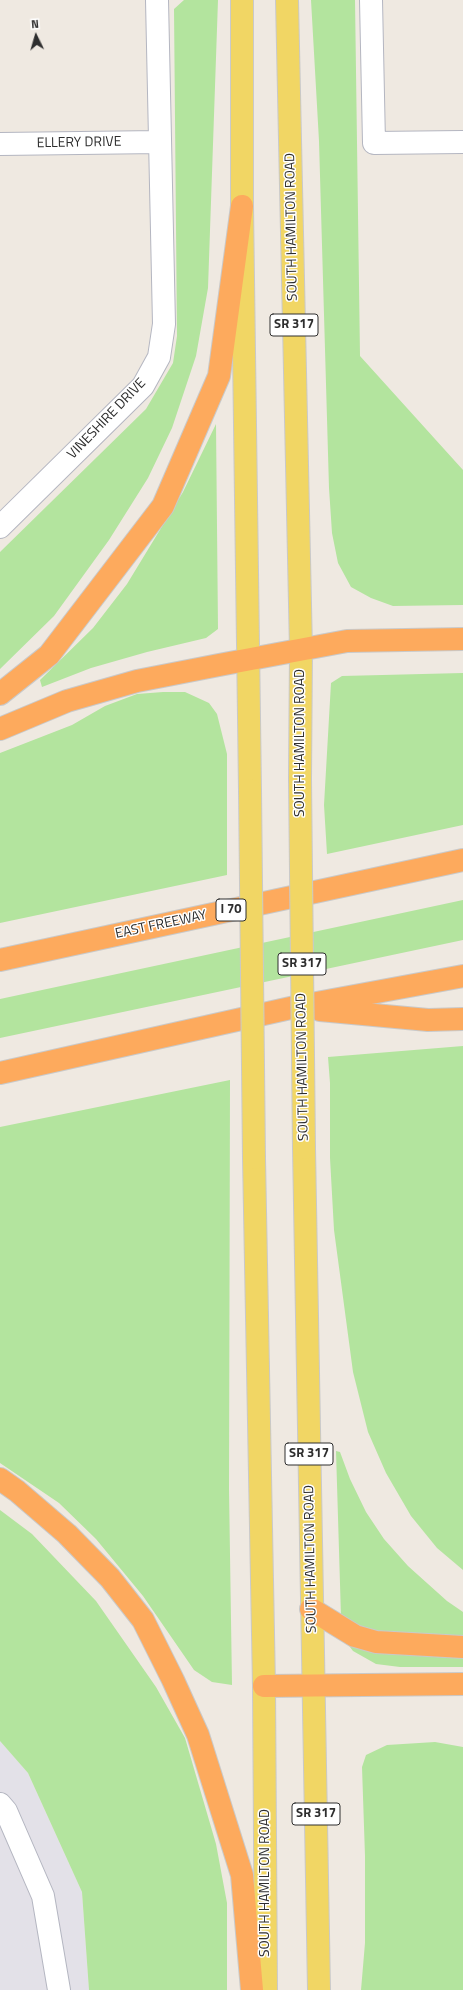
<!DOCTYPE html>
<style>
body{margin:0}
#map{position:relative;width:463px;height:1990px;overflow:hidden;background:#efe9e1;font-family:"Titillium Web",sans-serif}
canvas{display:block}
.north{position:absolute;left:16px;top:16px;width:40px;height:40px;-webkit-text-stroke:3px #fff;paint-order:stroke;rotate:355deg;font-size:11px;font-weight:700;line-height:16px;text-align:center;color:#2e2e2e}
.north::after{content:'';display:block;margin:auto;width:14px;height:18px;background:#2e2e2e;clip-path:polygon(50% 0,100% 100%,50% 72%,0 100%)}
</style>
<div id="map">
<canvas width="463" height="1990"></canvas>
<div class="north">N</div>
</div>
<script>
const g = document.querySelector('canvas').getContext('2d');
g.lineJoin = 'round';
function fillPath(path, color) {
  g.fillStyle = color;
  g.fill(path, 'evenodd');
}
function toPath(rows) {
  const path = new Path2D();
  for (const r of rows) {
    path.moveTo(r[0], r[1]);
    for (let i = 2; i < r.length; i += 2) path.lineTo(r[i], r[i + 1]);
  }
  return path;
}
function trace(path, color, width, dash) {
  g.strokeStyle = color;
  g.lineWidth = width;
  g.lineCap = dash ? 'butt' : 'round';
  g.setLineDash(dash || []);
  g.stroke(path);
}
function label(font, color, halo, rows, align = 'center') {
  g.font = font + ' "Titillium Web",sans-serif';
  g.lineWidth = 3;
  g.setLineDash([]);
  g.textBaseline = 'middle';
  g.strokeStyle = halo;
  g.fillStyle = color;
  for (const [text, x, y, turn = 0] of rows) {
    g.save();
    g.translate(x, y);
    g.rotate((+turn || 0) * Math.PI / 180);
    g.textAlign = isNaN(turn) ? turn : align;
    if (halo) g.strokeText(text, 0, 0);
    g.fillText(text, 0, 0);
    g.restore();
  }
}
const industrial = toPath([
 [0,1741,28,1773,82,1892,89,1990,0,1990]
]);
const green = toPath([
 [184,0,218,0,208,288,196,356,172,428,148,478,109,540,54,616,0,669,0,552,146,409,173,363,177,336,174,9],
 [311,0,355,0,360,356,463,470,463,605,393,606,371,598,351,587,338,563,332,533,329,488,319,141],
 [216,424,218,629,206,638,147,652,91,668,42,687,40,680,93,628,127,584,183,492],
 [463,673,463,825,327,854,324,805,331,683,342,676],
 [163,692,185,692,209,703,217,714,227,754,227,875,0,923,0,753,72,725,105,706,137,694],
 [463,900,463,940,0,1038,0,999],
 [463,1046,463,1570,437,1548,411,1516,386,1473,368,1432,353,1372,334,1230,330,1158,330,1083,328,1057],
 [230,1080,229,1489,232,1685,212,1682,194,1670,143,1596,96,1539,59,1503,0,1463,0,1127],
 [336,1451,340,1452,350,1479,366,1512,384,1539,408,1566,447,1601,463,1612,463,1667,400,1667,376,1664,353,1651,344,1639,341,1617],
 [0,1510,32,1534,96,1601,156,1687,185,1738,216,1844,227,1903,227,1990,89,1990,82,1892,28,1773,0,1741],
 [435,1742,463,1747,463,1990,361,1990,365,1943,365,1856,362,1767,366,1755,387,1745]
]);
const minor = toPath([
 [371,0,374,143,463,142],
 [0,144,159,142],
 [0,527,143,386,159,357,164,324,157,0],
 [0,1804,6,1811,43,1896,59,1990]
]);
const major = toPath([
 [242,0,242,206,250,790],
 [287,0,301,650,300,779],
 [304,1148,319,1990],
 [254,1158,264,1686,266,1990]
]);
const highway = toPath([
 [0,694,49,655,163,506,219,376,242,206],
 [0,729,67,701,137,681,219,665,347,641,463,639],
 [0,960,463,860],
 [320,1010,428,1020,463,1019],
 [0,1073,295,1007,463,976],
 [0,1479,17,1491,67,1534,110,1578,143,1620,173,1680,198,1735,242,1875,252,1990],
 [311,1609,355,1636,376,1642,463,1647],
 [264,1686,463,1684]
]);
const majorBridge = toPath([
 [300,779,304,1148],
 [250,790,254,1158]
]);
const shields = [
 [294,325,48],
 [231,910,30],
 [302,964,48],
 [309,1454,48],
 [316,1814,48]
];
const shieldNames = [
 ["SR 317",294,325],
 ["I 70",231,910],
 ["SR 317",302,964],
 ["SR 317",309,1454],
 ["SR 317",316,1814]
];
const streetNames = [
 ["ELLERY DRIVE",79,143,-1],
 ["SOUTH HAMILTON ROAD",292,227,-91],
 ["VINESHIRE DRIVE",107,419,-46],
 ["SOUTH HAMILTON ROAD",301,743,-90],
 ["EAST FREEWAY",161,925,-12],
 ["SOUTH HAMILTON ROAD",303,1067,-91],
 ["SOUTH HAMILTON ROAD",311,1559,-91],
 ["SOUTH HAMILTON ROAD",266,1883,-90]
];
fillPath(industrial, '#e3e1e8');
fillPath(green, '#b3e49e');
trace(minor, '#b4b6c1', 24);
trace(major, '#c9c9c9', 24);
trace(highway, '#c9c9c9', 24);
trace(minor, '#fff', 22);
trace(major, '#f1d664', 22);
trace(highway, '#fdaa5d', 22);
trace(majorBridge, '#c9c9c9', 24, []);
trace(majorBridge, '#f1d664', 22);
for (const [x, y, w] of shields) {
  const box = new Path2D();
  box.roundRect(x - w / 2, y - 11, w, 22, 3);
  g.fillStyle = '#fff';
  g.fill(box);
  trace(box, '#2e2e2e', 1);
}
label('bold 13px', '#2e2e2e', null, shieldNames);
label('14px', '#2e2e2e', '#fff', streetNames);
</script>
